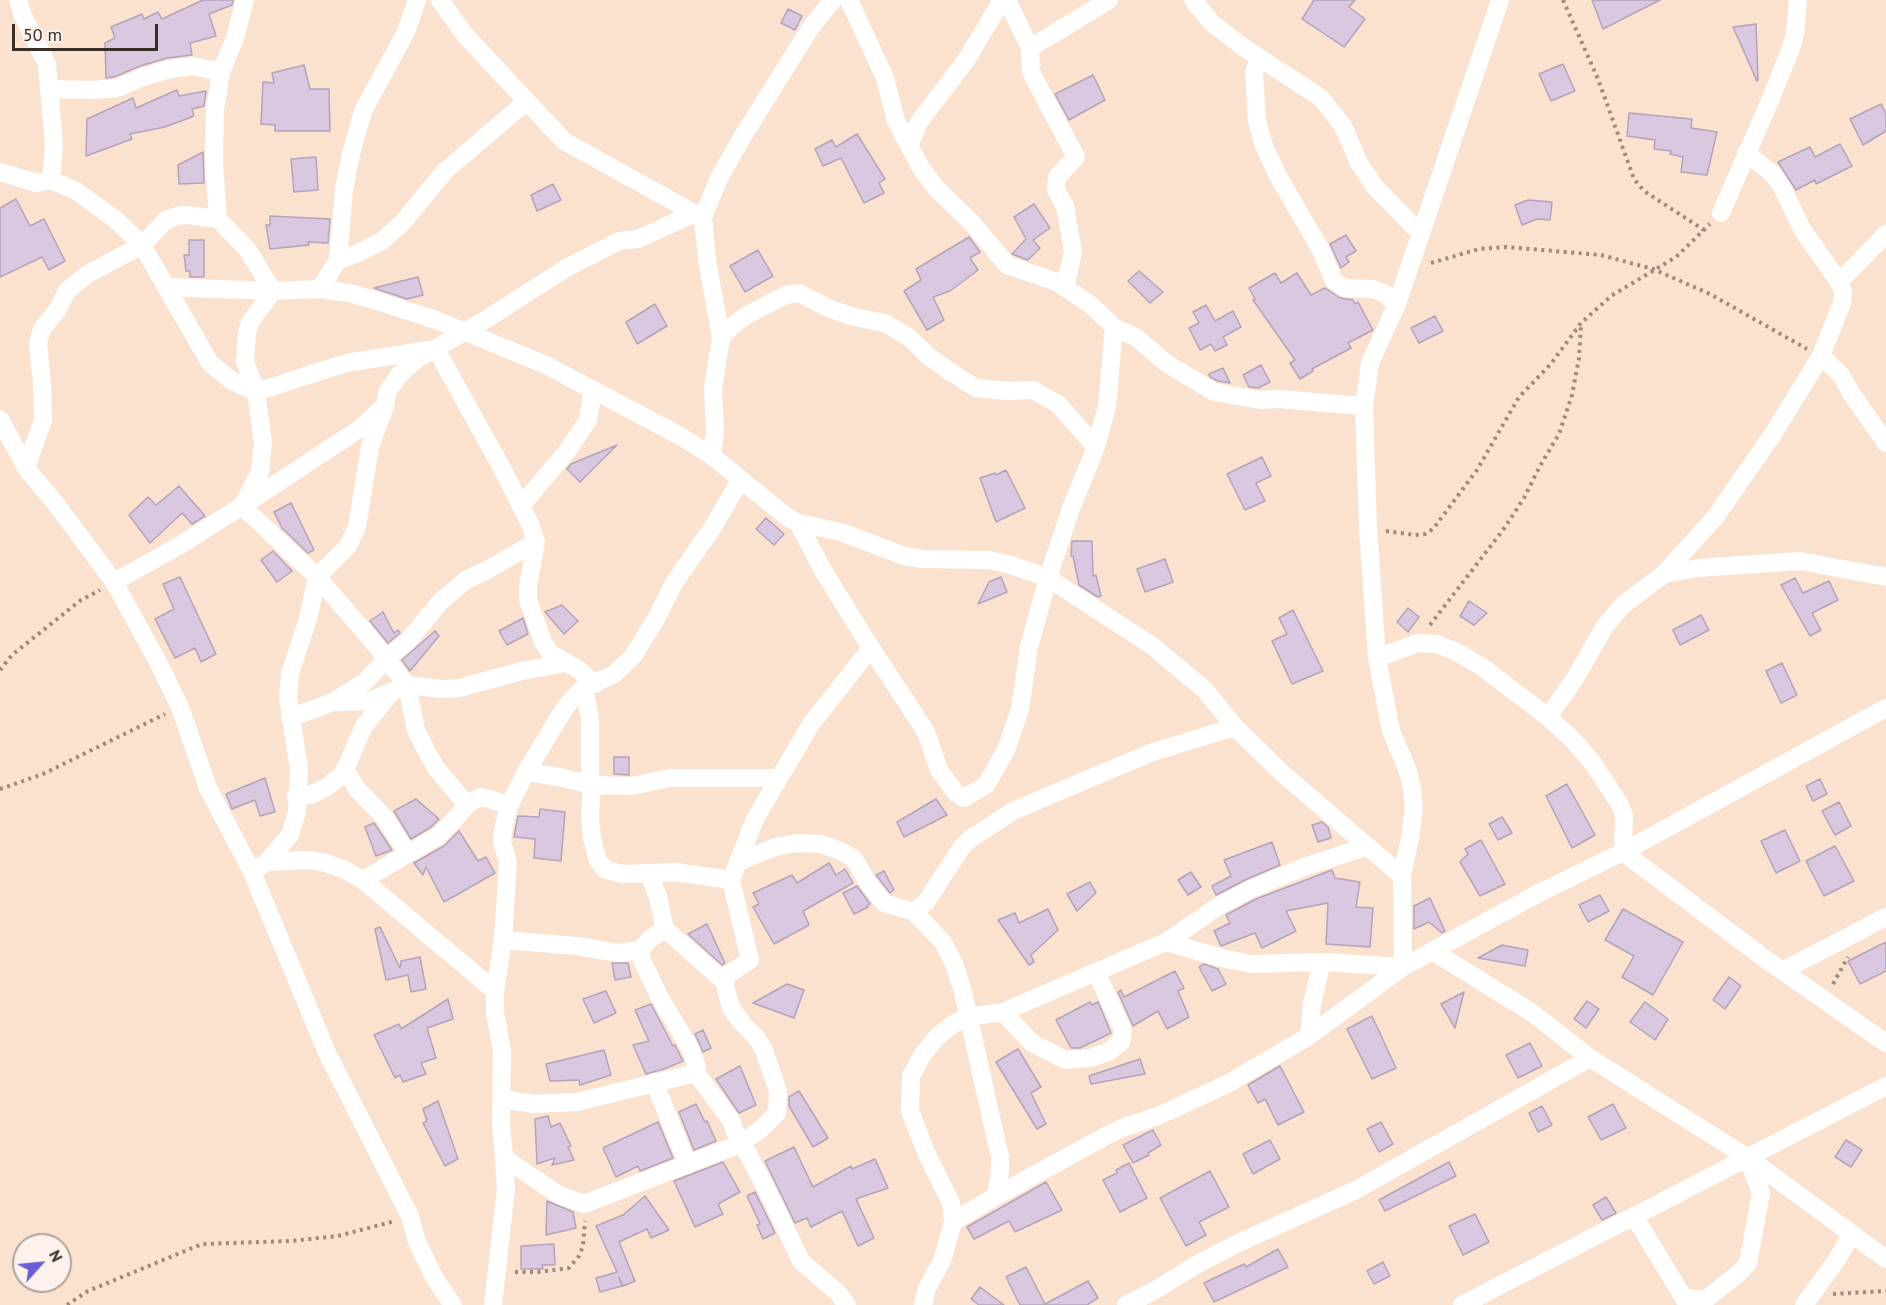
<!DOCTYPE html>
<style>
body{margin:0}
#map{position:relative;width:1886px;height:1305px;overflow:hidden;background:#fbe2cf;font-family:"PT Sans",sans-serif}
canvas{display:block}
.north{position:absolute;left:12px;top:1233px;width:60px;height:60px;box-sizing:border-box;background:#fcf2eb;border:2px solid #ada49d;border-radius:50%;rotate:63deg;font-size:16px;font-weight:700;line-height:24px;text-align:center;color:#372e27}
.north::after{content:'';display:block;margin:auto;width:21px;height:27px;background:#675dd7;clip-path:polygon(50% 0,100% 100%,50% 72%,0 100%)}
.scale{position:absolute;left:12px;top:24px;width:146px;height:27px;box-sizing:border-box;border:3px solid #372e27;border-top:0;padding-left:8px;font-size:18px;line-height:21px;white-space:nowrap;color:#372e27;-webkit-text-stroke:4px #fcf2eb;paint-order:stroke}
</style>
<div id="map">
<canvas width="1886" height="1305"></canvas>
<div class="north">N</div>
<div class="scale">50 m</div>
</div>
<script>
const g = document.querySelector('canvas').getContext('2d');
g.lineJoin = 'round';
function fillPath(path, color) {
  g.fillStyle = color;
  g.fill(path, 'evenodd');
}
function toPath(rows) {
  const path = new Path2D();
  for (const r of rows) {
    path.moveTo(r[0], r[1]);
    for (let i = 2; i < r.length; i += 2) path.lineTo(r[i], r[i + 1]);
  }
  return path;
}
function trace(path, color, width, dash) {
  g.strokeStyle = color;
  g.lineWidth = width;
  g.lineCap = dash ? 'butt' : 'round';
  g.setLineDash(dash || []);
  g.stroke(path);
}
const building = toPath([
 [203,0,233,0,232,5,209,14,216,36,190,43,192,55,167,58,140,66,114,77,106,78,105,43,115,38,111,27,142,14,144,19,158,12,162,19,203,0],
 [1314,0,1355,0,1349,7,1365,19,1344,47,1302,19,1314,0],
 [1592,0,1660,0,1603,29,1592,0],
 [788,9,802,16,795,30,781,23,788,9],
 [1756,24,1758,80,1757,81,1733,27,1756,24],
 [1563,64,1575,91,1551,101,1539,74,1563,64],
 [304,65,310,89,329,89,330,131,275,131,275,125,261,124,263,82,274,83,272,73,304,65],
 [1093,75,1105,100,1069,120,1055,94,1093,75],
 [177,90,179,96,206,91,204,106,192,109,194,116,165,127,130,134,132,139,86,156,87,119,133,98,136,108,177,90],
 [1881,104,1886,114,1886,131,1863,145,1850,119,1881,104],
 [1629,113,1692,119,1691,128,1717,132,1707,175,1681,172,1683,157,1670,154,1671,151,1654,149,1655,140,1627,136,1629,113],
 [857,134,885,179,879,183,884,193,864,203,841,158,823,166,815,149,832,140,836,147,857,134],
 [1840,144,1852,166,1816,184,1815,180,1796,190,1778,162,1810,147,1815,157,1840,144],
 [203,152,204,183,179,184,178,165,203,152],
 [316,157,318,190,294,192,291,159,316,157],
 [553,184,561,200,537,211,531,195,553,184],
 [16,199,30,226,44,219,65,261,49,270,42,257,0,277,0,208,16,199],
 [1528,200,1552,202,1550,220,1537,219,1522,225,1515,205,1528,200],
 [1034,204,1050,228,1033,240,1040,248,1028,260,1012,254,1026,239,1014,217,1034,204],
 [270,216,330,219,328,243,308,242,309,245,270,249,266,225,270,225,270,216],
 [1346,235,1356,251,1346,257,1349,262,1341,268,1330,244,1346,235],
 [969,237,980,252,970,258,978,270,950,291,933,297,944,320,927,330,904,291,921,280,916,269,969,237],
 [189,240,204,240,204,277,190,277,190,271,186,271,184,255,189,255,189,240],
 [758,250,773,276,745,292,730,266,758,250],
 [1139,271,1163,292,1150,303,1128,281,1139,271],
 [1275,273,1281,283,1297,273,1311,295,1325,288,1340,298,1353,300,1355,304,1358,302,1373,330,1348,343,1351,348,1312,369,1313,371,1300,379,1290,363,1295,360,1253,300,1255,299,1249,288,1275,273],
 [418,277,423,295,407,299,374,288,418,277],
 [655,304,667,326,637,344,626,322,655,304],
 [1206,305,1215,321,1233,311,1241,327,1223,337,1227,345,1215,351,1211,344,1200,350,1189,328,1199,323,1193,312,1206,305],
 [1435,316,1443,331,1419,343,1411,328,1435,316],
 [1261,365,1270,382,1258,388,1249,387,1243,375,1261,365],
 [1223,368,1230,383,1218,381,1210,377,1209,374,1223,368],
 [617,445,580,482,567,469,571,464,617,445],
 [1262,457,1271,476,1256,483,1265,501,1245,510,1227,474,1262,457],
 [1006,470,1025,508,996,522,980,478,995,473,996,475,1006,470],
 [179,486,205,516,192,524,182,513,150,543,129,515,148,497,156,505,179,486],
 [291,503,314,550,308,553,282,528,274,512,291,503],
 [766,518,784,534,774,545,756,529,766,518],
 [1072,541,1092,541,1093,576,1096,575,1101,596,1098,597,1079,585,1073,556,1071,556,1072,541],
 [273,551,292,571,277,582,261,560,273,551],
 [1165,559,1173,582,1145,592,1137,569,1165,559],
 [180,577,216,654,201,662,195,648,175,658,155,619,174,609,163,584,180,577],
 [1001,577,1007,592,978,604,989,582,1001,577],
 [1795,578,1803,593,1829,581,1838,600,1812,613,1821,630,1810,636,1781,585,1795,578],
 [1469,601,1487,613,1474,625,1460,616,1469,601],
 [562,605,578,621,564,634,545,612,562,605],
 [1408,608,1419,617,1408,632,1397,622,1408,608],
 [1293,610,1323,671,1292,684,1272,641,1287,634,1279,618,1293,610],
 [383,612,394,633,398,630,400,633,388,643,370,621,383,612],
 [1701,615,1709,630,1680,645,1673,630,1701,615],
 [523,618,528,634,507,645,499,631,523,618],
 [435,631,439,636,410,671,402,660,435,631],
 [1782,663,1797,695,1781,703,1766,671,1782,663],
 [614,757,629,757,629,775,614,774,614,757],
 [265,778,275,812,260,816,255,800,232,809,226,794,265,778],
 [1820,779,1827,794,1813,801,1806,786,1820,779],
 [1567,784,1595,835,1572,848,1546,796,1567,784],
 [416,799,439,819,431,827,411,839,394,811,416,799],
 [936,799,947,815,904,837,897,822,936,799],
 [1839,802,1851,826,1835,835,1822,811,1839,802],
 [540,809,565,812,561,861,534,858,535,839,514,837,518,816,539,817,540,809],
 [1502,817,1512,833,1498,840,1489,824,1502,817],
 [1322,822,1328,827,1331,838,1318,842,1312,825,1322,822],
 [374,823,392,850,376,856,365,827,374,823],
 [1785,830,1800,861,1776,873,1761,841,1785,830],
 [459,831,478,861,486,857,495,873,444,902,426,867,423,875,414,863,444,846,459,831],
 [1481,840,1505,884,1480,896,1460,862,1468,854,1465,849,1481,840],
 [1272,842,1280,865,1247,879,1216,895,1212,886,1231,876,1224,860,1272,842],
 [1835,846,1854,881,1824,896,1806,861,1835,846],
 [829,863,836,875,845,869,853,883,803,911,809,925,774,944,753,907,759,904,753,893,792,875,797,883,829,863],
 [1332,870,1335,878,1360,882,1356,907,1373,908,1370,947,1326,944,1328,903,1286,911,1296,931,1262,948,1255,933,1221,946,1214,931,1230,923,1226,915,1256,899,1332,870],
 [884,871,894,890,890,893,876,875,884,871],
 [1191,872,1201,887,1188,895,1178,880,1191,872],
 [1090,882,1096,893,1077,911,1067,894,1090,882],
 [857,886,870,904,867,906,868,907,854,914,843,893,857,886],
 [1600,895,1609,911,1588,922,1579,905,1600,895],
 [1430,898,1445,931,1442,933,1429,922,1414,929,1414,906,1430,898],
 [1048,909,1058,930,1031,955,1034,962,1029,965,998,920,1015,913,1019,923,1048,909],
 [1623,909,1683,942,1653,995,1622,977,1634,956,1605,940,1623,909],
 [707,924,725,963,722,965,688,934,707,924],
 [380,927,400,968,401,961,420,957,426,989,411,992,408,975,386,980,375,929,380,927],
 [1886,942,1886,971,1860,984,1848,961,1886,942],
 [1502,945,1528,950,1525,966,1478,958,1502,945],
 [612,963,628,963,631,977,615,980,612,963],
 [1204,964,1218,969,1226,984,1212,991,1199,967,1204,964],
 [1175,971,1184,988,1178,991,1189,1017,1167,1029,1158,1011,1133,1026,1118,992,1121,990,1124,997,1175,971],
 [1729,977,1741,986,1725,1009,1713,1000,1729,977],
 [787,984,804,990,794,1018,753,1003,787,984],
 [606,991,616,1013,594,1023,583,999,606,991],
 [1464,992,1455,1028,1441,1004,1464,992],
 [448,999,453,1019,427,1028,436,1058,421,1063,426,1074,403,1082,400,1075,395,1078,374,1035,399,1024,401,1029,448,999],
 [1587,1001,1599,1009,1586,1028,1574,1019,1587,1001],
 [1090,1002,1092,1005,1098,1002,1111,1033,1080,1048,1071,1048,1056,1020,1090,1002],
 [1645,1002,1668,1019,1655,1040,1630,1022,1645,1002],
 [651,1004,673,1046,675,1045,683,1061,664,1069,646,1074,633,1045,649,1041,635,1010,651,1004],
 [1372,1016,1396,1068,1372,1079,1347,1029,1372,1016],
 [703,1030,711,1048,703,1052,695,1034,703,1030],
 [1530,1043,1542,1066,1518,1078,1506,1055,1530,1043],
 [1018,1049,1041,1087,1031,1093,1046,1124,1037,1129,996,1062,1018,1049],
 [604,1050,611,1075,580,1085,579,1080,550,1081,546,1064,604,1050],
 [1140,1059,1145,1074,1091,1084,1089,1076,1140,1059],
 [740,1066,756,1105,739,1113,716,1079,740,1066],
 [1280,1066,1304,1112,1278,1125,1265,1099,1258,1103,1248,1085,1280,1066],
 [799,1091,828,1138,813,1147,789,1106,789,1097,799,1091],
 [438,1101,458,1159,445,1166,423,1123,427,1121,423,1109,438,1101],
 [696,1104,705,1122,707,1121,716,1141,694,1150,679,1112,696,1104],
 [1613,1104,1626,1128,1601,1140,1588,1117,1613,1104],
 [1542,1106,1552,1125,1538,1132,1529,1113,1542,1106],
 [548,1116,551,1127,560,1123,571,1146,568,1147,574,1160,552,1165,555,1158,537,1164,535,1119,548,1116],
 [658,1122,673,1158,640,1171,638,1166,616,1177,603,1148,658,1122],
 [1381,1122,1393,1144,1379,1152,1367,1129,1381,1122],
 [1153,1130,1161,1145,1148,1153,1149,1155,1133,1163,1123,1145,1153,1130],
 [1270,1140,1280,1159,1253,1174,1243,1154,1270,1140],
 [1846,1140,1862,1150,1851,1167,1835,1157,1846,1140],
 [794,1147,813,1187,851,1166,852,1169,875,1159,888,1188,856,1199,874,1238,858,1246,842,1211,811,1227,807,1218,795,1223,765,1161,794,1147],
 [723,1162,740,1192,718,1204,723,1214,695,1227,674,1181,723,1162],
 [1449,1162,1456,1176,1385,1211,1379,1200,1449,1162],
 [1129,1163,1147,1198,1120,1212,1103,1180,1117,1173,1116,1170,1129,1163],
 [1210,1171,1229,1207,1199,1222,1206,1235,1186,1246,1160,1198,1210,1171],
 [1046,1182,1062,1210,1015,1232,1009,1221,974,1239,967,1227,1046,1182],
 [755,1192,775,1233,763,1239,757,1225,760,1224,747,1196,755,1192],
 [645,1196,669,1230,651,1238,647,1229,619,1242,635,1281,623,1286,619,1277,622,1286,600,1292,596,1278,617,1272,596,1226,623,1215,645,1196],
 [1606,1197,1616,1213,1602,1220,1593,1205,1606,1197],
 [547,1201,573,1212,576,1228,546,1235,547,1201],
 [1475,1214,1489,1242,1463,1255,1449,1226,1475,1214],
 [554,1244,555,1265,542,1265,543,1269,521,1269,521,1246,554,1244],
 [1278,1249,1288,1267,1214,1302,1204,1283,1244,1264,1246,1267,1278,1249],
 [1383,1262,1390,1276,1374,1284,1367,1271,1383,1262],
 [1026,1267,1045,1304,1088,1281,1098,1298,1087,1305,1020,1305,1006,1277,1026,1267],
 [980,1287,1004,1305,979,1305,971,1299,980,1287]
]);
const path = toPath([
 [1563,0,1598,79,1634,179,1644,191,1704,230],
 [1431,263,1479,249,1506,247,1601,255,1653,269,1710,294,1807,349],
 [1386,531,1415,535,1425,534,1433,529,1477,470,1519,397,1550,365,1581,323,1611,296,1676,257,1710,224],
 [1430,625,1503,530,1524,498,1540,466,1559,434,1572,395,1579,358,1581,325],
 [0,670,12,655,81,600,100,590],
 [0,789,43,774,165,714],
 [1833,984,1848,957],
 [515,1272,538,1272,569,1268,579,1256,583,1246,585,1221],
 [1833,1294,1886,1291],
 [67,1305,88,1291,202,1244,291,1241,338,1236,395,1221]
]);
const street = toPath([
 [18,0,23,16,47,64,54,145,51,180],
 [440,0,465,35,564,141,701,217],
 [849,0,885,78,896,121,921,168,937,189,973,224,1007,265,1057,282,1092,306,1114,327,1137,338,1166,363,1214,392,1260,400,1279,399,1364,406],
 [1007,0,1030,48,1031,71,1035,80,1076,157,1057,177,1056,190,1065,206,1073,252,1065,288],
 [1193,0,1212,23,1243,47,1321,98,1343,126,1359,163,1375,187,1420,233],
 [1030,48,1109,0],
 [1259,58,1254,73,1257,121,1264,146,1279,178,1320,248,1334,281,1345,288,1373,289,1385,294,1397,304],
 [50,89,93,90,117,88,143,77,170,69,193,66,221,72],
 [909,146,919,122,967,59,1002,0],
 [0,172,37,183,51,180,76,191,115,219,142,245,210,363,232,381,256,392,346,363,436,349,504,472,530,524,536,542,528,586,528,600,543,642,550,653,579,670,595,684],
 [1721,213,1769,103,1791,48,1795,34,1798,0],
 [338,260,344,189,351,154,363,111,406,32,417,0],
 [1839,282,1886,234],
 [167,287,273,291,320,289,349,293,374,300,436,320,546,365,682,437,712,456],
 [320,289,338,260,356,254,382,241,403,222,445,171,527,101],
 [721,338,707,260,703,217,719,178,743,136,811,27,833,0],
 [1821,356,1841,375,1851,393,1886,443],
 [381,409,361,428,242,506,317,577,370,638,407,685,416,730,426,750,436,768,467,805],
 [0,419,26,468,56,504,114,582,158,662,180,707,208,788,252,872,328,1055,410,1216,417,1242,435,1279,453,1305],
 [1096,447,1058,404,1033,390,1006,391,976,388,949,371,927,355,910,338,885,323,854,317,828,308,799,293,786,295,747,315,732,326,721,338,713,388,715,433,712,456,787,517,798,523,841,532,904,556,923,559,989,560,1011,565,1048,578,1151,645,1204,689,1235,727,1281,772,1402,876],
 [26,468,43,420,42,383,38,343,42,329,58,309,67,291,86,275,142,245,166,220,177,216,188,215,218,219],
 [521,506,568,450,588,420,593,390],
 [798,523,824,572,871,648,926,732,939,770,956,793,964,798,986,785,1006,750,1020,709,1029,647,1048,578,1070,511,1096,447,1107,406,1114,327],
 [1664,574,1716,516,1773,434,1821,356,1842,303,1843,292,1839,282,1802,229,1783,189,1773,174,1746,153],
 [114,582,182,544,242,506,260,472,263,442,256,392,245,361,247,333,250,322,273,291,247,249,218,219,214,163,215,110,221,72,235,38,245,0],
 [1377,658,1418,643,1437,644,1457,652,1482,667,1548,717,1572,739,1593,763,1620,805,1624,815,1623,852,1764,958,1886,1043],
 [584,687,590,719,590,774,592,785,590,817,592,838,598,861,606,870,623,874,676,872,731,880,755,819,811,724,871,648],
 [333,702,365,682,387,658,408,641,441,601,466,580,487,570,536,542],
 [1548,717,1574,680,1605,626,1623,605,1664,574,1698,568,1800,561,1886,577],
 [290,718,333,702,370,701,407,685,442,689,459,688,522,671,565,663],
 [345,769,357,789,385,818,408,854],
 [526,772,559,777,592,785,631,786,670,778,779,778],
 [296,796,310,795,327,787,343,774,364,726,389,695],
 [267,862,309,860,326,863,345,870,363,880,495,991],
 [738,862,775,847,797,843,821,844,841,851,854,859,868,883,884,903,914,912,943,942,955,966,963,992,1000,1157,1000,1171,996,1196,953,1222],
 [252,872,267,862,290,835,297,812,299,769,288,698,290,674,308,619,317,577,348,546,357,527,370,447,385,406,387,392,400,374,417,359,485,320,568,267,619,241,638,239,695,213],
 [649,873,658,897,665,929,725,982],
 [363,880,438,836,455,819,467,805,474,800,481,797,490,799,509,806],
 [914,912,926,902,962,847,970,839,1013,811,1150,753,1235,727],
 [665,929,650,939,640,950,619,953,577,946,503,940,495,991,495,1013,502,1050,501,1123,504,1158,559,1195,584,1204,740,1144,760,1130,777,1113,778,1091,764,1050,756,1037,743,1024,731,1008,726,990,725,982,727,975,750,960,731,880],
 [503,940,508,862,502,842,503,830,509,806,526,772,566,706,584,687,613,675,633,656,656,619,674,583,713,527,741,479],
 [1166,942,1222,958,1251,964,1322,962],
 [640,950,642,960,659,996,691,1050,697,1067,696,1073,731,1120,740,1144,748,1154,770,1196,801,1261,838,1293,847,1305],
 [1434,952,1531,1012,1590,1058,1748,1158,1886,1259],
 [1403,967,1402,876,1410,838,1414,808,1412,789,1408,771,1391,731,1377,658,1368,528,1364,406,1370,363,1397,304,1500,0],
 [1784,970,1886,917],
 [1003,1012,1032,1043,1066,1060,1091,1058,1108,1052,1121,1042,1123,1030,1096,972],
 [1309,1036,1403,967,1539,893,1623,852,1886,708],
 [654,1082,688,1165],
 [502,1099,534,1104,577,1102,696,1073],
 [996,1196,1104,1137,1122,1128,1158,1116,1229,1083,1309,1036,1312,1004,1322,962,1403,967],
 [1634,1216,1688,1305],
 [1685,1298,1705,1300,1739,1273,1748,1263,1761,1193,1748,1158],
 [493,1305,506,1188,504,1158],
 [923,1305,927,1288,942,1261,953,1222,951,1203,926,1152,910,1111,911,1076,923,1054,936,1038,953,1024,968,1017,1003,1012,1168,941,1217,907,1251,889,1304,867,1368,846],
 [1126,1305,1159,1288,1194,1266,1238,1243,1356,1190,1590,1058],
 [1462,1305,1886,1086],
 [1804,1305,1836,1261,1852,1234]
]);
fillPath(building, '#d9c8df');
trace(building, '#b4a4bb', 1.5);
trace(path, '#9b8a7d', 4, [3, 4.5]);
trace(street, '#fff', 18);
</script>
